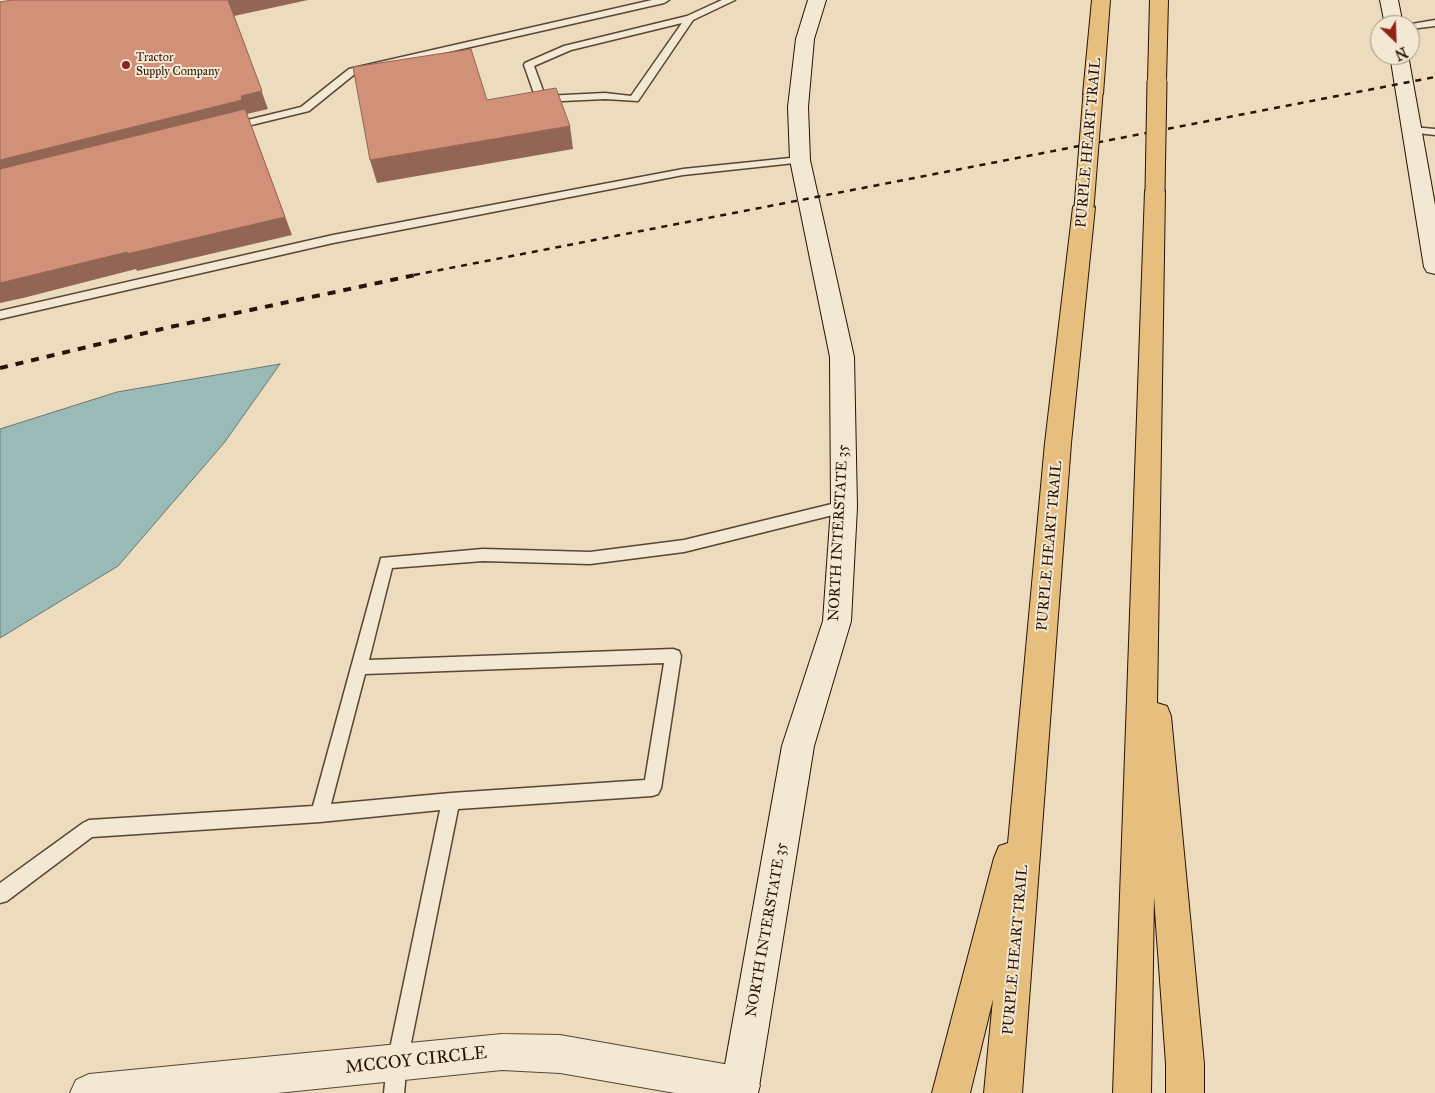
<!DOCTYPE html>
<style>
body{margin:0}
#map{position:relative;width:1435px;height:1093px;overflow:hidden;background:#ecdbbc;font-family:"IM FELL Great Primer",serif}
canvas{display:block}
.north{position:absolute;left:1370px;top:15px;width:50px;height:50px;box-sizing:border-box;background:#f3e8d3;border:1px solid #a39281;border-radius:50%;rotate:156deg;font-size:14px;font-weight:700;line-height:20px;text-align:center;color:#2a1205}
.north::after{content:'';display:block;margin:auto;width:18px;height:22px;background:#8f2418;clip-path:polygon(50% 0,100% 100%,50% 72%,0 100%)}
</style>
<div id="map">
<canvas width="1435" height="1093"></canvas>
<div class="north">N</div>
</div>
<script>
const g = document.querySelector('canvas').getContext('2d');
g.lineJoin = 'round';
function fillPath(path, color) {
  g.fillStyle = color;
  g.fill(path, 'evenodd');
}
function toPath(rows) {
  const path = new Path2D();
  for (const r of rows) {
    path.moveTo(r[0], r[1]);
    for (let i = 2; i < r.length; i += 2) path.lineTo(r[i], r[i + 1]);
  }
  return path;
}
function trace(path, color, width, dash) {
  g.strokeStyle = color;
  g.lineWidth = width;
  g.lineCap = dash ? 'butt' : 'round';
  g.setLineDash(dash || []);
  g.stroke(path);
}
function label(font, color, halo, rows, align = 'center') {
  g.font = font + ' "IM FELL Great Primer",serif';
  g.lineWidth = 4;
  g.setLineDash([]);
  g.textBaseline = 'middle';
  g.strokeStyle = halo;
  g.fillStyle = color;
  for (const [text, x, y, turn = 0] of rows) {
    g.save();
    g.translate(x, y);
    g.rotate((+turn || 0) * Math.PI / 180);
    g.textAlign = isNaN(turn) ? turn : align;
    if (halo) g.strokeText(text, 0, 0);
    g.fillText(text, 0, 0);
    g.restore();
  }
}
const water = toPath([
 [280,364,224,443,118,566,0,638,0,429,117,392,280,364]
]);
const service = toPath([
 [652,0,669,0,664,3,356,73,309,111,231,130,226,127,227,125,301,107,349,69,652,0],
 [722,0,735,0,693,20,638,101,605,99,541,102,536,99,524,65,525,63,564,46,687,16,722,0],
 [682,23,631,96,605,93,545,96,534,66,571,50,682,23],
 [1435,20,1435,26,1410,29,1410,25,1406,25,1435,20],
 [1412,127,1435,129,1435,135,1408,132,1407,130,1408,128,1412,127],
 [800,157,806,160,804,162,683,175,333,243,0,319,0,311,333,235,683,169,800,157],
 [844,501,849,503,851,507,849,511,684,552,590,564,483,561,392,568,369,660,673,649,679,651,681,656,661,788,658,794,652,796,458,809,407,1063,404,1093,384,1093,387,1063,440,810,320,822,92,837,7,901,0,903,0,883,83,823,89,820,313,806,381,558,483,549,590,552,684,540,844,501],
 [664,663,645,780,451,793,331,804,365,674,664,663]
]);
const minor = toPath([
 [502,1034,560,1035,741,1067,754,1073,760,1086,757,1093,675,1093,560,1073,502,1070,277,1093,70,1093,76,1080,89,1074,502,1034]
]);
const secondary = toPath([
 [808,0,826,0,814,39,808,107,810,160,854,357,857,507,851,621,814,746,758,1093,720,1093,782,746,823,621,831,507,830,357,790,160,788,107,796,39,808,0],
 [1380,0,1398,0,1403,25,1385,25,1380,0],
 [1390,55,1408,55,1435,205,1435,274,1427,272,1424,267,1390,55]
]);
const motorway = toPath([
 [1092,0,1110,0,1103,94,1100,98,1093,100,1086,98,1083,94,1092,0],
 [1150,0,1168,0,1166,81,1164,85,1157,87,1150,85,1148,81,1150,0],
 [1155,185,1162,186,1165,191,1157,703,1167,706,1171,716,1204,1064,1204,1093,1166,1093,1166,1064,1154,897,1151,1093,1113,1093,1145,191,1148,186,1155,185],
 [1084,200,1091,202,1095,207,1071,443,1022,1093,984,1093,993,999,970,1093,932,1093,994,858,999,846,1008,843,1045,443,1073,207,1077,202,1084,200]
]);
const railFar1 = toPath([
 [414,275,1435,77]
]);
const rail = toPath([
 [0,368,170,327,420,274]
]);
const motorwayBridge = toPath([
 [1155,191,1157,81],
 [1084,207,1093,94]
]);
const shadedWall = toPath([
 [228,0,308,0,234,16,268,109,247,114,292,235,137,271,136,269,23,298,0,303,0,283,127,252,285,217,0,181,0,160,241,96],
 [570,126,573,149,377,183,370,160]
]);
const building = toPath([
 [12,0,228,0,262,91,241,96,242,100,0,160,0,2,12,0],
 [471,49,487,100,556,88,570,126,370,160,353,67,471,49],
 [245,109,285,217,127,254,127,252,0,283,0,169,245,109]
]);
const markers = [
 [126,65,5,"#8f2418"]
];
const farPoinames = [
 ["Tractor",136,58],
 ["Supply Company",136,72]
];
const streetNames = [
 ["PURPLE HEART TRAIL",1089,143,-85],
 ["NORTH INTERSTATE 35",839,533,-87],
 ["PURPLE HEART TRAIL",1050,546,-85],
 ["NORTH INTERSTATE 35",767,930,-80],
 ["PURPLE HEART TRAIL",1016,950,-85]
];
const nearStreetnames = [
 ["MCCOY CIRCLE",416,1061,-6]
];
fillPath(water, '#9abab7');
trace(water, '#6d7770', 1);
trace(service, '#5a4433', 3);
trace(minor, '#5a4433', 2);
trace(secondary, '#2a1205', 2);
trace(motorway, '#2a1205', 2);
fillPath(service, '#f3e8d3');
fillPath(minor, '#f3e8d3');
fillPath(secondary, '#f3e8d3');
fillPath(motorway, '#e6be7e');
trace(railFar1, '#2a1205', 2.5, [6, 6]);
trace(rail, '#2a1205', 4, [8, 8]);
trace(motorwayBridge, '#2a1205', 21, []);
trace(motorwayBridge, '#e6be7e', 19);
fillPath(shadedWall, '#926554');
fillPath(building, '#d19078');
trace(building, '#926554', 1);
for (const [x, y, r, color] of markers) {
  const dot = new Path2D();
  dot.arc(x, y, r, 0, 2 * Math.PI);
  g.fillStyle = color;
  g.fill(dot);
  trace(dot, '#f3e8d3', 2);
}
label('12px', '#2a1205', '#f3e8d3', farPoinames, 'left');
label('15px', '#2a1205', '#f3e8d3', streetNames);
label('18px', '#2a1205', '#f3e8d3', nearStreetnames);
</script>
